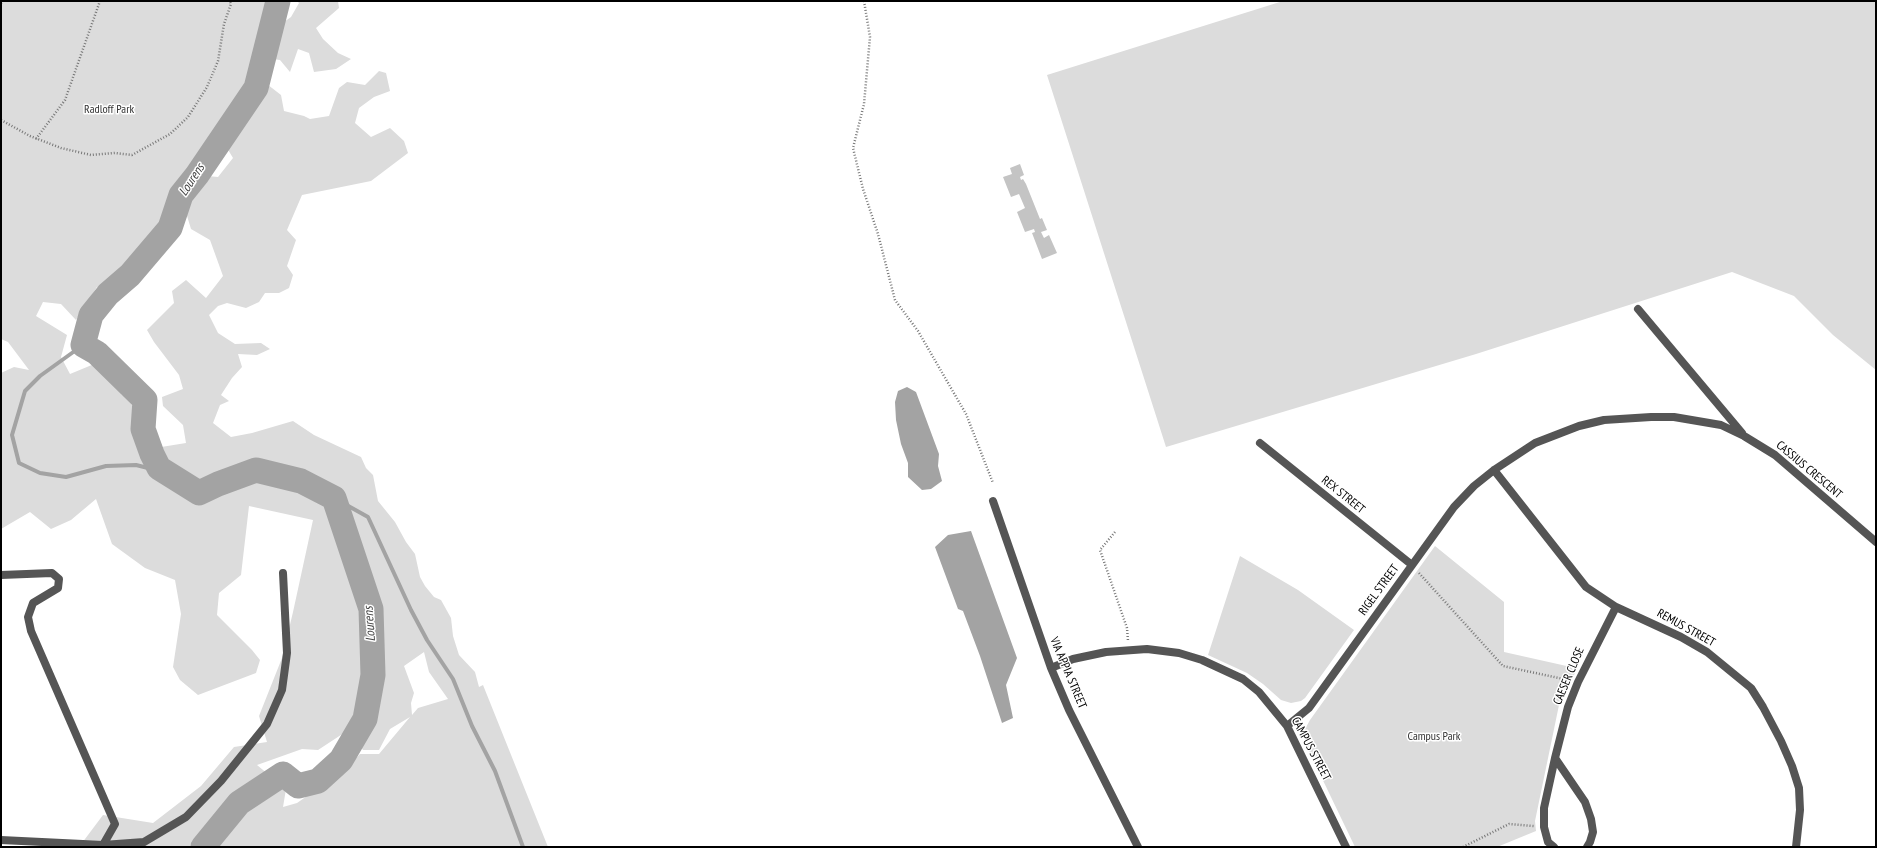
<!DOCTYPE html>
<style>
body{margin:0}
#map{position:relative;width:1877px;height:848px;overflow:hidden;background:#fff;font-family:"PT Sans Narrow",sans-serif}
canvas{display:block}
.frame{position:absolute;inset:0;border:2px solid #000;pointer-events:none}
</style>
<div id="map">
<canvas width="1877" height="848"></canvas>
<div class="frame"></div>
</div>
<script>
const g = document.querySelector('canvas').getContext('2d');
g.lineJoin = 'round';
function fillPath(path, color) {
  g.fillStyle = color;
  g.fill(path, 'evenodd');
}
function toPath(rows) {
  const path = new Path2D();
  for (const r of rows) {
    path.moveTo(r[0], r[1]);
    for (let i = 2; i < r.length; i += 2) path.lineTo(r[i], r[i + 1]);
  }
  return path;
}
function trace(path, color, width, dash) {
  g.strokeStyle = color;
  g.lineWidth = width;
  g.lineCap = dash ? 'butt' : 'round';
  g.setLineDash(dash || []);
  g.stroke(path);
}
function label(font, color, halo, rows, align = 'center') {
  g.font = font + ' "PT Sans Narrow",sans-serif';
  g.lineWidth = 3;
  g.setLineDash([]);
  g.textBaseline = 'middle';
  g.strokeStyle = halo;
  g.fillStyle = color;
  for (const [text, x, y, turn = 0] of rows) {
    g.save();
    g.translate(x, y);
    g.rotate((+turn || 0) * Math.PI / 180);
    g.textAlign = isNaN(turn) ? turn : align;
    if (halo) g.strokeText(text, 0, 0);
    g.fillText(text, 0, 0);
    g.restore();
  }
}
const green = toPath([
 [1,1,278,1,273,23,284,22,291,17,299,3,297,1,338,1,339,8,316,28,323,39,338,53,351,59,336,69,314,72,309,53,298,49,290,72,280,60,272,59,263,81,281,95,284,111,304,116,310,119,329,116,339,88,347,82,365,85,379,71,386,73,390,91,374,97,359,108,355,123,371,137,390,128,404,141,408,153,371,181,302,195,287,230,296,240,287,266,293,275,289,288,279,293,265,293,259,302,246,308,227,303,218,306,209,315,218,333,235,344,261,343,270,349,257,355,238,354,242,367,232,378,221,395,229,401,220,405,213,423,231,437,252,433,293,421,314,435,361,457,366,468,373,475,378,501,395,522,406,542,415,554,420,577,425,586,434,597,441,600,451,618,453,636,459,655,475,672,479,687,483,685,548,847,79,847,103,815,153,823,201,786,234,747,267,742,259,716,282,658,293,612,313,520,249,506,241,575,219,593,217,615,252,650,260,660,256,673,198,695,180,680,173,667,181,614,175,580,145,568,112,544,96,499,71,520,51,529,30,512,1,529,1,373,14,367,29,370,8,342,1,339],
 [221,138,233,158,218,177,197,175],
 [181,196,191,229,210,240,223,276,206,298,186,280,172,291,174,303,147,330,154,342,179,375,183,389,162,397,163,406,183,425,186,443,155,448,139,439,131,401,121,394,120,376,99,362,70,374,61,357,67,335,36,316,43,302,61,304,76,320,97,287,108,294,130,275,170,228],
 [424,652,429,672,448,699,418,708,412,715,411,703,414,693,404,666],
 [410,717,379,754,360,754,346,769,297,803,283,807,286,789,257,765,302,749,318,750,347,731,363,750,379,750,390,729],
 [1283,1,1876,1,1876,370,1833,335,1794,296,1732,272,1476,354,1166,447,1047,75],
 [1435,546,1504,602,1504,652,1571,667,1575,673,1559,705,1535,821,1536,831,1497,847,1355,847,1305,743,1304,731,1310,720],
 [1240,556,1298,590,1354,630,1305,698,1301,701,1291,703,1281,700,1263,684,1247,673,1208,655]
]);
const water = toPath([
 [907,387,916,392,939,454,938,466,942,481,931,489,922,490,908,477,908,463,901,444,896,420,895,402,898,391],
 [971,531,1017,658,1006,685,1013,718,1002,723,980,656,963,611,958,609,935,547,948,535]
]);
const stream = toPath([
 [83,345,40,376,25,391,12,435,19,463,40,473,66,477,106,466,136,465,148,468,159,468],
 [334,498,368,517,411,610,427,640,453,679,472,726,495,771,523,847]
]);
const river = toPath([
 [203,847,239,803,283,774,298,786,318,781,341,760,365,719,373,675,371,609,334,498,301,481,256,470,218,484,199,493,159,468,152,454,143,429,145,400,97,353,83,345,91,315,108,294,130,275,170,228,181,195,197,175,256,88,278,1]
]);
const building = toPath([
 [1020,164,1024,175,1020,177,1021,180,1023,179,1026,184,1022,185,1026,184,1040,219,1042,218,1047,230,1041,232,1044,238,1049,235,1057,253,1042,259,1032,233,1035,232,1034,229,1025,232,1017,212,1025,208,1019,194,1011,197,1003,177,1012,174,1010,168]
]);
const path = toPath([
 [864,1,870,37,864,104,853,148,863,189,878,234,895,300,918,331,966,414,993,483],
 [1,4,1,1],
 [1,120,30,136,61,148,91,155,115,153,132,155,170,134,188,117,207,87,218,61,224,24,231,4,230,1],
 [36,139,65,100,100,1],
 [1115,532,1100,550,1127,628,1128,641],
 [1419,573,1503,666,1568,680],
 [1463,847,1509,824,1534,826]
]);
const street = toPath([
 [1638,309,1742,433],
 [1260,443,1412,565],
 [1494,470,1586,587,1616,607,1681,637,1707,652,1751,688,1763,707,1781,741,1792,766,1799,788,1800,810,1796,847],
 [993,501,1051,668,1069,710,1138,847],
 [1,575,52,573,59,579,58,588,33,603,28,617,31,631,115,824,103,845],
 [1051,668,1073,659,1106,652,1147,649,1179,653,1202,660,1243,679,1259,692,1287,726,1346,847],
 [1287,726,1309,708,1454,507,1474,486,1494,470,1535,443,1579,426,1604,420,1651,417,1674,417,1721,425,1744,436,1775,455,1876,542],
 [1555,758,1568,707,1578,682,1616,607],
 [1,840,103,845,144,842,186,817,221,781,267,724,282,690,287,653,283,573],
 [1554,847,1548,842,1544,827,1544,808,1555,758,1585,802,1591,819,1593,832,1590,842,1587,847]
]);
const parkNames = [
 ["Radloff Park",109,110],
 ["Campus Park",1434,737]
];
const streetNames = [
 ["CASSIUS CRESCENT",1809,470,40],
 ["REX STREET",1343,495,39],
 ["RIGEL STREET",1379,590,-54],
 ["REMUS STREET",1686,628,29],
 ["VIA APPIA STREET",1068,673,67],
 ["CAESER CLOSE",1569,676,-67],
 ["CAMPUS STREET",1311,749,62]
];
const waterNames = [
 ["Lourens",192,180,-57],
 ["Lourens",370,624,-94]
];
fillPath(green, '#dcdcdc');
fillPath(water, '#a3a3a3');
trace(stream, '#a3a3a3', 4);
trace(river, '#a3a3a3', 25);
fillPath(building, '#c4c4c4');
trace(path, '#777', 2.5, [1, 2]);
trace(street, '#555', 8);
label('12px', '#333', '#fff', parkNames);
label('12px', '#000', '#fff', streetNames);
label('italic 13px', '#444', '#fff', waterNames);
</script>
